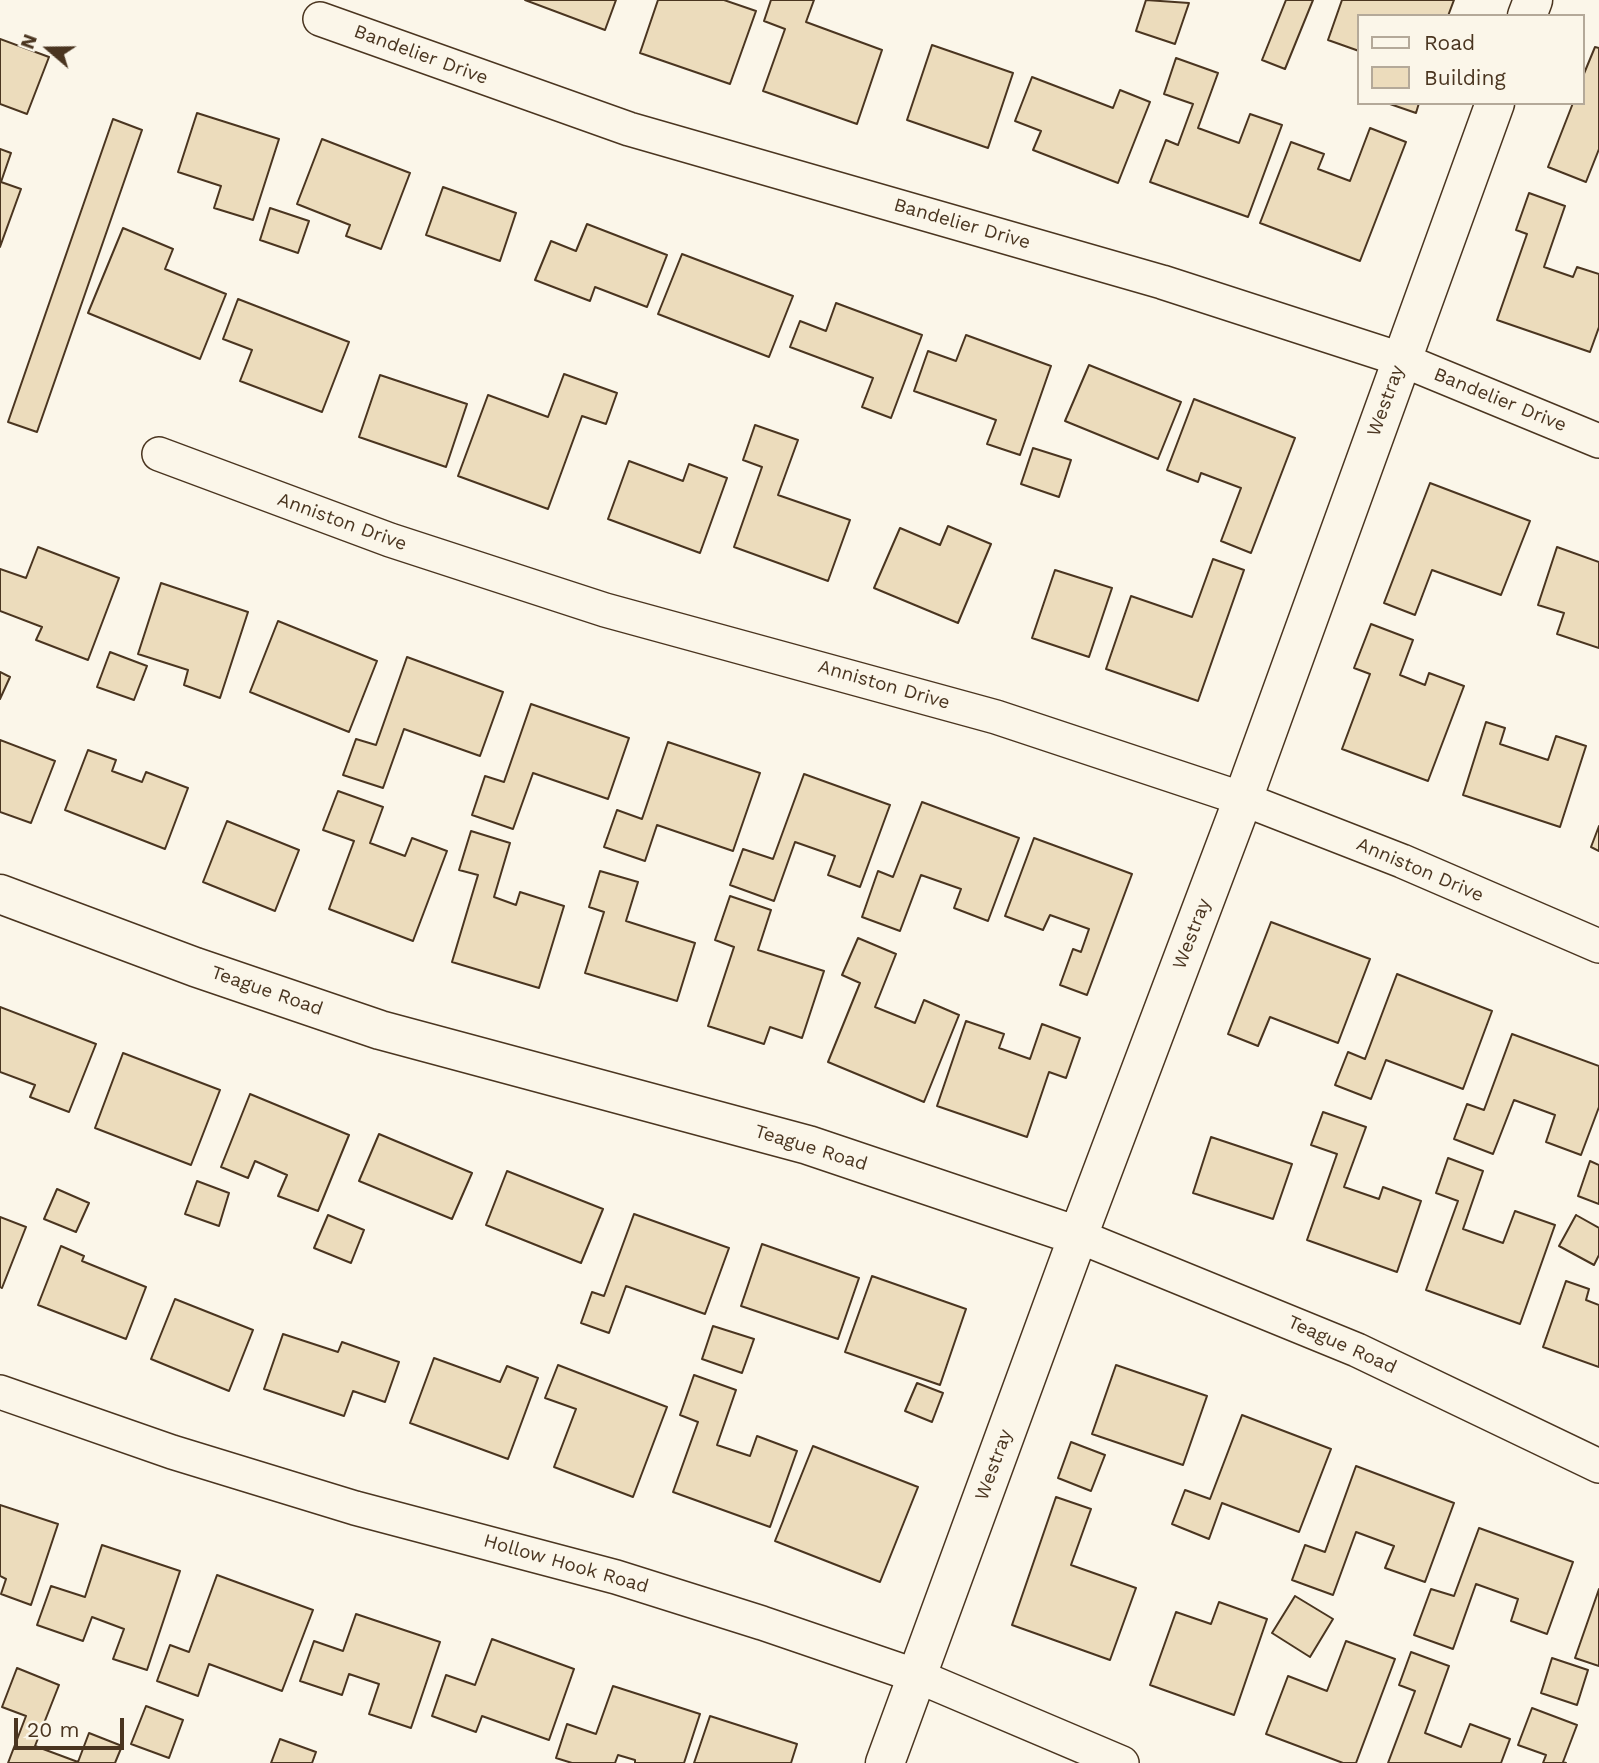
<!DOCTYPE html>
<style>
body{margin:0}
#map{position:relative;width:1599px;height:1763px;overflow:hidden;background:#fbf6e9;font-family:"Work Sans",sans-serif}
canvas{display:block}
.legend{position:absolute;left:1357px;top:14px;width:228px;height:91px;box-sizing:border-box;background:#fbf6e9;border:2px solid #b4a999;margin:0;padding:9px 12px;list-style:none;font-size:21px;color:#4a3520}
.legend li{display:flex;align-items:center;gap:14px;height:35px}
.legend b{width:35px;border:2px solid #b4a999}
.north{position:absolute;left:14px;top:14px;width:70px;height:70px;-webkit-text-stroke:5px #fbf6e9;paint-order:stroke;rotate:290deg;font-size:19px;font-weight:700;line-height:28px;text-align:center;color:#4a3520}
.north::after{content:'';display:block;margin:auto;width:24px;height:32px;background:#4a3520;clip-path:polygon(50% 0,100% 100%,50% 72%,0 100%)}
.scale{position:absolute;left:14px;top:1718px;width:110px;height:32px;box-sizing:border-box;border:4px solid #4a3520;border-top:0;padding-left:9px;font-size:21px;line-height:24px;white-space:nowrap;color:#4a3520;-webkit-text-stroke:5px #fbf6e9;paint-order:stroke}
</style>
<div id="map">
<canvas width="1599" height="1763"></canvas>
<ul class="legend">
<li><b style="height:9px;background:#fbf6e9"></b>Road</li>
<li><b style="height:19px;background:#ecdcbc"></b>Building</li>
</ul>
<div class="north">N</div>
<div class="scale">20 m</div>
</div>
<script>
const g = document.querySelector('canvas').getContext('2d');
g.lineJoin = 'round';
function fillPath(path, color) {
  g.fillStyle = color;
  g.fill(path, 'evenodd');
}
function toPath(rows) {
  const path = new Path2D();
  for (const r of rows) {
    path.moveTo(r[0], r[1]);
    for (let i = 2; i < r.length; i += 2) path.lineTo(r[i], r[i + 1]);
  }
  return path;
}
function trace(path, color, width, dash) {
  g.strokeStyle = color;
  g.lineWidth = width;
  g.lineCap = dash ? 'butt' : 'round';
  g.setLineDash(dash || []);
  g.stroke(path);
}
function label(font, color, halo, rows, align = 'center') {
  g.font = font + ' "Work Sans",sans-serif';
  g.lineWidth = 5;
  g.setLineDash([]);
  g.textBaseline = 'middle';
  g.strokeStyle = halo;
  g.fillStyle = color;
  for (const [text, x, y, turn = 0] of rows) {
    g.save();
    g.translate(x, y);
    g.rotate((+turn || 0) * Math.PI / 180);
    g.textAlign = isNaN(turn) ? turn : align;
    if (halo) g.strokeText(text, 0, 0);
    g.fillText(text, 0, 0);
    g.restore();
  }
}
const building = toPath([
 [525,0,616,0,605,30,525,0],
 [658,0,724,0,756,11,730,84,640,53,658,0],
 [771,0,814,0,806,22,882,50,857,124,763,91,785,29,764,21,771,0],
 [1146,0,1189,3,1175,44,1136,31,1146,0],
 [1286,0,1313,0,1285,69,1262,60,1286,0],
 [1342,0,1454,0,1448,16,1359,16,1359,51,1328,40,1342,0],
 [0,39,49,57,27,114,0,104,0,39],
 [932,45,1013,73,988,148,907,120,932,45],
 [1595,47,1599,48,1599,149,1586,182,1548,167,1573,103,1583,103,1583,76,1595,47],
 [1176,58,1218,73,1198,128,1239,143,1250,114,1282,125,1248,217,1150,182,1166,140,1178,145,1193,104,1164,94,1176,58],
 [1032,77,1113,108,1120,90,1150,102,1118,183,1033,150,1041,131,1015,121,1032,77],
 [1387,103,1419,103,1416,113,1387,103],
 [197,113,279,139,253,220,214,208,221,186,178,172,197,113],
 [113,119,142,130,37,432,8,422,113,119],
 [1370,128,1406,142,1360,261,1260,223,1291,142,1324,154,1318,169,1350,181,1370,128],
 [322,139,410,173,381,249,346,236,350,225,297,204,322,139],
 [0,149,11,153,1,182,21,189,0,247,0,149],
 [443,187,516,213,500,261,426,235,443,187],
 [1529,193,1565,206,1544,267,1573,277,1577,267,1599,274,1599,327,1590,352,1497,320,1527,234,1516,230,1529,193],
 [270,208,309,221,298,253,260,240,270,208],
 [587,224,667,255,647,307,595,287,590,301,535,280,551,241,576,251,587,224],
 [123,228,173,249,165,269,226,294,200,359,88,313,123,228],
 [682,254,793,296,769,357,658,314,682,254],
 [238,299,349,342,322,412,240,381,252,350,223,339,238,299],
 [836,303,922,335,891,418,862,407,873,378,790,347,800,321,826,331,836,303],
 [966,335,1051,366,1020,455,987,444,996,420,914,391,928,351,956,361,966,335],
 [1089,365,1181,402,1158,459,1065,421,1089,365],
 [564,374,617,393,606,424,582,416,548,509,458,476,488,395,548,417,564,374],
 [380,375,467,404,446,467,359,437,380,375],
 [1194,399,1295,438,1251,553,1221,541,1241,488,1201,473,1198,482,1167,470,1194,399],
 [755,425,798,440,778,495,850,520,828,581,734,547,762,467,743,460,755,425],
 [1033,448,1071,460,1059,497,1021,484,1033,448],
 [629,461,683,481,689,464,727,478,700,553,608,519,629,461],
 [1430,483,1530,521,1501,595,1432,570,1415,615,1384,603,1430,483],
 [948,526,991,544,958,623,874,588,900,528,940,545,948,526],
 [38,547,119,578,88,660,36,640,42,627,0,611,0,569,26,578,38,547],
 [1557,547,1599,562,1599,648,1557,634,1564,613,1538,605,1557,547],
 [1213,559,1244,570,1198,701,1106,669,1131,596,1192,617,1213,559],
 [1055,570,1112,588,1089,657,1032,638,1055,570],
 [161,583,248,612,220,698,184,685,188,670,138,654,161,583],
 [278,621,377,661,349,732,250,692,278,621],
 [1371,624,1413,640,1400,675,1425,685,1429,673,1464,686,1428,781,1342,749,1370,674,1354,668,1371,624],
 [110,652,147,666,134,700,97,687,110,652],
 [407,657,503,692,480,756,404,729,383,788,343,775,356,739,376,745,407,657],
 [0,672,10,677,0,699,0,672],
 [531,704,629,738,608,799,533,773,513,829,472,815,485,776,504,782,531,704],
 [1486,722,1505,728,1500,744,1548,760,1556,736,1586,746,1560,827,1463,795,1486,722],
 [0,740,55,761,31,823,0,812,0,740],
 [668,742,760,773,733,851,657,825,645,861,604,847,617,810,642,819,668,742],
 [88,750,116,760,112,771,142,782,146,772,188,788,165,849,65,810,88,750],
 [804,774,890,805,860,887,828,875,835,856,795,842,774,901,730,885,743,849,773,859,804,774],
 [338,791,383,807,370,843,405,856,412,838,447,851,413,941,329,909,354,841,323,830,338,791],
 [922,802,1019,838,988,921,954,908,961,889,921,875,900,931,862,917,878,871,893,877,922,802],
 [227,821,299,850,275,911,203,882,227,821],
 [1599,826,1599,851,1591,847,1599,826],
 [471,831,510,843,494,897,516,905,520,892,564,906,539,988,452,962,478,875,459,870,471,831],
 [1034,838,1132,874,1087,995,1060,985,1073,949,1081,952,1089,929,1050,915,1043,930,1005,916,1034,838],
 [600,871,638,882,626,921,695,943,677,1001,585,973,604,912,589,907,600,871],
 [730,896,771,910,758,950,824,971,802,1038,770,1027,764,1044,708,1026,734,947,715,940,730,896],
 [1271,922,1370,959,1338,1043,1270,1017,1258,1046,1228,1034,1271,922],
 [858,938,896,954,875,1007,915,1023,924,1000,959,1015,924,1102,828,1062,860,983,842,975,858,938],
 [1397,974,1492,1011,1463,1089,1386,1060,1371,1099,1335,1085,1348,1052,1365,1059,1397,974],
 [0,1007,96,1044,69,1112,30,1097,35,1085,0,1072,0,1007],
 [966,1021,1004,1034,999,1048,1030,1059,1042,1024,1080,1038,1066,1078,1049,1072,1027,1137,937,1106,966,1021],
 [1512,1034,1599,1066,1599,1107,1581,1155,1546,1142,1555,1115,1514,1100,1493,1154,1454,1139,1467,1104,1484,1110,1512,1034],
 [123,1053,220,1090,191,1165,95,1128,123,1053],
 [250,1094,349,1135,318,1211,278,1196,287,1175,255,1161,248,1178,221,1167,250,1094],
 [1323,1112,1366,1127,1344,1187,1379,1199,1383,1187,1421,1201,1397,1272,1307,1240,1337,1154,1311,1145,1323,1112],
 [379,1134,472,1173,452,1219,359,1181,379,1134],
 [1211,1137,1292,1164,1273,1219,1193,1193,1211,1137],
 [1448,1158,1483,1171,1463,1229,1503,1243,1515,1211,1555,1225,1520,1324,1426,1290,1458,1201,1436,1193,1448,1158],
 [1590,1161,1599,1165,1599,1204,1578,1196,1590,1161],
 [507,1171,603,1209,581,1263,486,1225,507,1171],
 [197,1181,229,1193,219,1226,185,1214,197,1181],
 [57,1189,89,1203,76,1232,44,1219,57,1189],
 [634,1214,729,1248,705,1314,626,1286,609,1333,581,1323,592,1292,604,1296,634,1214],
 [328,1215,364,1230,351,1263,314,1248,328,1215],
 [1576,1215,1599,1228,1599,1255,1594,1265,1559,1246,1576,1215],
 [0,1217,26,1227,2,1288,0,1287,0,1217],
 [762,1244,859,1278,838,1339,741,1306,762,1244],
 [61,1246,84,1256,82,1261,146,1287,126,1339,38,1305,61,1246],
 [872,1276,966,1309,940,1385,845,1352,872,1276],
 [1566,1281,1589,1289,1586,1300,1599,1305,1599,1367,1543,1347,1566,1281],
 [175,1299,253,1330,229,1391,151,1359,175,1299],
 [713,1326,754,1339,742,1373,702,1359,713,1326],
 [283,1334,338,1352,342,1342,399,1362,385,1402,353,1391,344,1416,264,1389,283,1334],
 [434,1358,500,1382,507,1366,538,1378,508,1459,410,1423,434,1358],
 [558,1365,667,1407,633,1497,554,1467,576,1409,545,1398,558,1365],
 [1116,1365,1207,1396,1183,1465,1092,1434,1116,1365],
 [694,1375,736,1390,717,1445,750,1456,757,1436,797,1451,770,1527,673,1492,698,1422,680,1415,694,1375],
 [917,1383,943,1393,932,1422,905,1411,917,1383],
 [1242,1415,1331,1449,1299,1532,1222,1503,1209,1539,1172,1524,1185,1490,1210,1499,1242,1415],
 [1071,1442,1105,1455,1091,1491,1058,1478,1071,1442],
 [813,1446,918,1487,880,1582,775,1541,813,1446],
 [1356,1466,1454,1503,1425,1582,1385,1568,1394,1546,1356,1532,1333,1595,1292,1580,1305,1545,1325,1552,1356,1466],
 [1056,1497,1091,1509,1071,1565,1136,1588,1110,1660,1012,1625,1056,1497],
 [0,1505,58,1524,31,1605,1,1594,6,1579,0,1576,0,1505],
 [1479,1528,1573,1562,1547,1634,1511,1621,1518,1599,1476,1584,1453,1649,1414,1635,1431,1589,1454,1596,1479,1528],
 [102,1545,180,1571,147,1670,113,1659,124,1629,92,1617,83,1641,37,1625,51,1586,85,1597,102,1545],
 [217,1575,313,1610,282,1691,209,1664,198,1696,157,1681,170,1645,189,1652,217,1575],
 [1599,1589,1599,1666,1575,1658,1599,1589],
 [1295,1596,1333,1619,1310,1657,1272,1633,1295,1596],
 [1219,1602,1267,1619,1234,1715,1150,1685,1176,1612,1211,1624,1219,1602],
 [356,1614,440,1642,411,1728,369,1714,379,1684,349,1674,342,1695,300,1681,314,1641,343,1651,356,1614],
 [492,1639,574,1669,549,1740,482,1716,476,1732,432,1716,446,1675,475,1685,492,1639],
 [1346,1641,1395,1659,1356,1763,1343,1763,1266,1734,1288,1676,1327,1691,1346,1641],
 [1411,1652,1449,1666,1425,1733,1461,1747,1470,1724,1510,1739,1501,1763,1388,1763,1415,1691,1399,1685,1411,1652],
 [1552,1658,1588,1670,1577,1705,1541,1693,1552,1658],
 [17,1668,59,1685,35,1746,78,1762,89,1733,122,1746,115,1763,8,1763,26,1716,2,1707,17,1668],
 [613,1686,700,1714,684,1763,635,1763,635,1760,618,1755,615,1763,572,1763,556,1758,567,1724,596,1734,613,1686],
 [146,1706,183,1720,169,1758,131,1744,146,1706],
 [1532,1708,1577,1725,1563,1762,1566,1763,1543,1763,1546,1755,1518,1745,1532,1708],
 [710,1716,797,1744,791,1763,694,1763,710,1716],
 [280,1739,316,1752,312,1763,271,1763,280,1739]
]);
const minor = toPath([
 [320,19,629,129,1162,282,1400,359,1599,441],
 [159,454,390,540,605,610,996,717,1243,799,1402,861,1599,946],
 [1078,1236,1357,1350,1599,1466],
 [0,1392,172,1452,355,1508,616,1577,762,1623,917,1676,1122,1763]
]);
const tertiary = toPath([
 [1527,16,1533,0],
 [0,894,195,967,380,1030,808,1145,1078,1236],
 [885,1763,1078,1236,1243,799,1495,103]
]);
const streetNames = [
 ["Bandelier Drive",421,55,20],
 ["Bandelier Drive",962,224,16],
 ["Bandelier Drive",1500,400,22],
 ["Westray",1386,401,-70],
 ["Anniston Drive",342,522,20],
 ["Anniston Drive",884,685,16],
 ["Anniston Drive",1420,870,23],
 ["Westray",1192,934,-69],
 ["Teague Road",267,991,19],
 ["Teague Road",811,1148,17],
 ["Teague Road",1342,1345,24],
 ["Westray",994,1465,-70],
 ["Hollow Hook Road",566,1564,16]
];
fillPath(building, '#ecdcbc');
trace(building, '#4a3520', 2);
trace(minor, '#4a3520', 36);
trace(tertiary, '#4a3520', 41);
trace(minor, '#fbf6e9', 33);
trace(tertiary, '#fbf6e9', 38);
label('19px', '#4a3520', '#fbf6e9', streetNames);
</script>
